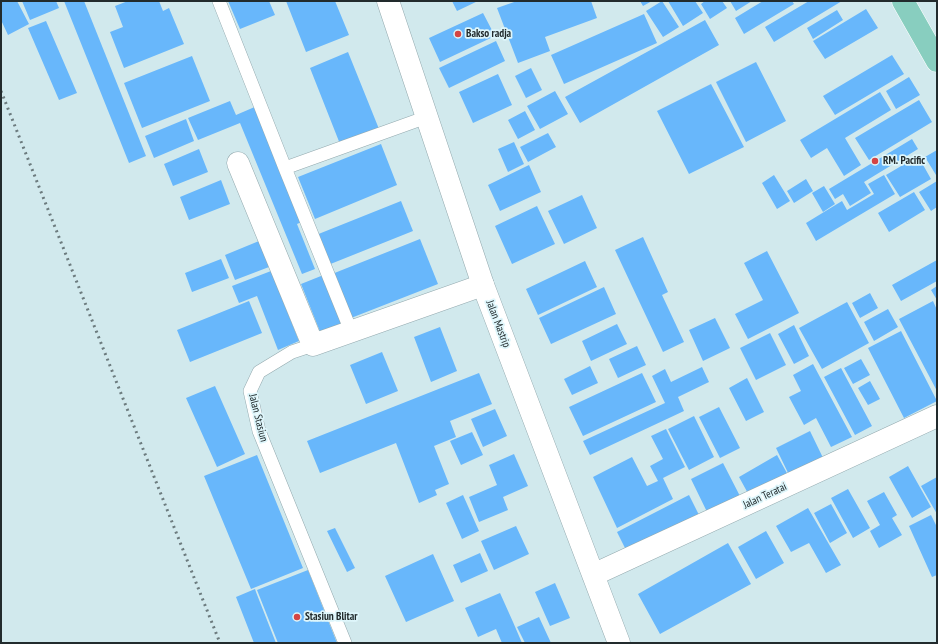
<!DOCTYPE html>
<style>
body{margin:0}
#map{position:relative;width:938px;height:644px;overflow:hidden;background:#d1e9ed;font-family:"PT Sans Narrow",sans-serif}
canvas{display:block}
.frame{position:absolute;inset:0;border:2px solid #222b2d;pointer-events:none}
</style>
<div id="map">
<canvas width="938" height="644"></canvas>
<div class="frame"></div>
</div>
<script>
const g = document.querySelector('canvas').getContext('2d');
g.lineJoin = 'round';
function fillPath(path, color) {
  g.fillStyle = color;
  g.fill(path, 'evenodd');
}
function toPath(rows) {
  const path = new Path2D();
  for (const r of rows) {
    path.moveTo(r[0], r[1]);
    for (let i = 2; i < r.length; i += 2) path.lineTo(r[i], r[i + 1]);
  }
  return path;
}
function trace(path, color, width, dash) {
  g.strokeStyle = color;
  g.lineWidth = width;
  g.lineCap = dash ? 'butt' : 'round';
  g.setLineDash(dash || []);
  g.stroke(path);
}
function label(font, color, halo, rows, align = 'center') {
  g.font = font + ' "PT Sans Narrow",sans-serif';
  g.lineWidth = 3.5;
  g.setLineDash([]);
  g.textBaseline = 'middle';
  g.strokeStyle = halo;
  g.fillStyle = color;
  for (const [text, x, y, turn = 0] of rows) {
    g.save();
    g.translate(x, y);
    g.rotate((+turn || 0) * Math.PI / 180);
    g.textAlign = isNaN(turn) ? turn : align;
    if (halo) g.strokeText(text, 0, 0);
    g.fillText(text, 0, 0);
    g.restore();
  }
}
const building = toPath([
 [1,1,17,1,29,24,8,35,1,20],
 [22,1,56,1,59,8,30,20],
 [64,1,84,1,146,156,129,163],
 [128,1,159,1,163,11,169,8,184,44,124,68,110,32,123,27,115,6],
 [228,1,269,1,275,15,240,29],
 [286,1,335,1,349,35,306,52],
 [452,1,478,1,457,11],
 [517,1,591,1,597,18,545,37,550,51,518,63,497,8],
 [640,1,652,1,643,6],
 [662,1,679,27,663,37,646,11],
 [668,1,695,1,703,13,683,26],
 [705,1,722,1,727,8,710,19,701,4],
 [730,1,752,1,736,11],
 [763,1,792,1,794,4,744,34,735,18],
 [809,1,842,1,774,42,765,27],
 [866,9,878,28,825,59,813,41],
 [837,10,843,20,813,39,807,28],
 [483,13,495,36,440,62,429,38],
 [644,14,657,43,564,84,551,55],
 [705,20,719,45,580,123,565,97],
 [46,21,77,93,59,100,28,28],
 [496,41,505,61,449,88,439,68],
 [348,52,379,129,340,144,310,68],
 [892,55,904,74,835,115,823,96],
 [192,56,210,101,142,128,124,83],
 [756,62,786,121,746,142,716,82],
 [531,68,542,90,526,98,515,76],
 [498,74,512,105,473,123,459,92],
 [909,77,920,95,896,109,886,91],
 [711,84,744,147,689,174,657,111],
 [555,91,568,114,540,129,527,106],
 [880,92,891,110,845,138,861,165,844,176,827,148,811,158,800,140],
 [919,100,932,122,869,160,855,138],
 [230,101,236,115,257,106,304,221,297,224,315,269,302,274,240,123,198,140,188,118],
 [525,111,535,130,518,139,508,120],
 [186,119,194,141,154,158,145,136],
 [548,133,556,147,528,162,520,147],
 [912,139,918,149,864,182,871,193,850,206,843,194,835,199,829,189],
 [514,142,524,164,508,172,498,149],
 [381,144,397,185,315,219,298,177],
 [199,149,208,172,173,186,164,164],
 [937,150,937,175,936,175,925,157],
 [918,156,931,179,900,197,886,175],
 [529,165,541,192,500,211,488,185],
 [774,175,790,201,777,209,762,183],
 [884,175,895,194,816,241,806,223,842,201,847,210,874,194,868,184],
 [806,179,813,191,794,203,787,191],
 [221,180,230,204,189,220,180,197],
 [937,181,937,207,931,211,919,192],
 [824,186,835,204,823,212,812,193],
 [914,192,925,210,889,232,878,213],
 [582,195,597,228,564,244,548,211],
 [401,201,413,231,328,265,316,235],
 [537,206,555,244,512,264,495,226],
 [643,237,668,292,662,295,684,342,663,352,615,250],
 [420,239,438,284,351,318,332,274],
 [259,241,269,267,235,280,225,255],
 [767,251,799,313,748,339,735,314,763,300,744,263],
 [221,259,229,278,192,292,185,273],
 [937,260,937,281,901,301,892,285],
 [585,261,597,287,538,315,526,289],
 [271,271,299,341,278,350,257,296,239,303,232,286],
 [326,274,346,324,321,334,301,284],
 [937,286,937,300,931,290],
 [604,287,616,314,551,344,539,318],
 [870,293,878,308,860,318,852,303],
 [249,301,262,333,190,362,177,330],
 [933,301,937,310,937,391,899,319],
 [847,302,869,343,822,369,799,328],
 [888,309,898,327,874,341,864,322],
 [715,318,730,348,703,361,689,330],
 [617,324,627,344,591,361,582,341],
 [794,325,809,356,794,364,778,334],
 [440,327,457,371,431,382,414,337],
 [901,331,937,401,904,418,868,348],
 [770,333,786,365,756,380,740,348],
 [637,346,646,365,618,378,609,359],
 [382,352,398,391,366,404,350,365],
 [861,359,870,375,853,384,844,368],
 [813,364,852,437,831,447,816,418,804,425,789,397,801,391,793,375],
 [590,366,598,383,572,395,564,379],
 [702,367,709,382,678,397,684,411,590,455,583,441,665,403,652,376,665,369,671,382],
 [841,368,872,426,855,435,824,377],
 [479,373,492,404,450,421,456,437,434,446,449,484,435,490,437,495,419,503,396,443,320,473,307,441],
 [642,373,656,402,583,436,569,407],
 [747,378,764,412,746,421,729,388],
 [870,381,880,399,868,405,858,388],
 [215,386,245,454,217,467,186,398],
 [719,407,740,448,720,458,699,417],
 [495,409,507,436,483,447,471,419],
 [694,416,714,457,689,470,668,429],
 [666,429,685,467,663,478,673,499,617,528,593,477,632,457,647,486,658,481,650,466,663,459,651,436],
 [810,431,825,462,791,479,776,448],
 [472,432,483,455,461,465,450,441],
 [514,454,528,486,503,497,508,510,479,522,469,497,497,485,489,465],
 [257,455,303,568,251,589,204,476],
 [777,455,788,475,750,497,739,477],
 [723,463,742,500,709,516,691,479],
 [908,466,931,507,912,518,889,477],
 [937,477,937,514,921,486],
 [848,489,870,528,853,538,831,498],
 [884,492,897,515,892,518,902,535,879,548,870,531,880,525,867,501],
 [463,495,479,531,462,539,446,503],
 [689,495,699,515,627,552,617,532],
 [831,504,847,533,830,543,814,513],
 [808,508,841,565,826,573,809,543,791,552,776,526],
 [931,515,937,527,937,575,932,577,909,526],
 [516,526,529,554,494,570,481,541],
 [335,528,355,568,347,572,327,531],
 [766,531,784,563,756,579,738,547],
 [728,543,751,584,660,634,638,594],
 [480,553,488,571,461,583,453,565],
 [433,554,454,601,406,622,385,576],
 [308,570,337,643,278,643,257,590],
 [555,583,570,618,550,626,535,592],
 [255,589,256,592,276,643,254,643,236,597],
 [500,593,513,622,522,643,502,643,496,629,478,637,465,608],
 [539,617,551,643,525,643,517,627]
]);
const lane = toPath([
 [219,1,285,168,351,331],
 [285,168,427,117],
 [313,345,292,352,259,372,250,391,259,431,345,643]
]);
const street = toPath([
 [238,163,313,345,483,285]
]);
const secondary = toPath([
 [388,1,483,285,619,643],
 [593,575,937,416]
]);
const primary = toPath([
 [903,1,937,61]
]);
const rail = toPath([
 [1,91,220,643]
]);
const markers = [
 [458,34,4,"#d44444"],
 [875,161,4,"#d44444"],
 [297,617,4,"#d44444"]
];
const poiNames = [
 ["Bakso radja",466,34],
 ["RM. Pacific",883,161],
 ["Stasiun Blitar",305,617]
];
const streetNames = [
 ["Jalan Mastrip",498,324,69],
 ["Jalan Stasiun",258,418,76],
 ["Jalan Teratai",765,496,-25]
];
fillPath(building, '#68b7fb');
trace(lane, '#93a9ae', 14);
trace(street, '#93a9ae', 23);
trace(secondary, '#93a9ae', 23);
trace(primary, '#fff', 23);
trace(lane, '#fff', 13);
trace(street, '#fff', 22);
trace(secondary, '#fff', 22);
trace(primary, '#88cebf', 22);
trace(rail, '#6c7b7e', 3, [2, 4]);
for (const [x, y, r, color] of markers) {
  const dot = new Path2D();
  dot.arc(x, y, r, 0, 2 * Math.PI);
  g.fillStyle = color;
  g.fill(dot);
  trace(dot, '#def6fb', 1.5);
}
label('bold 11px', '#222b2d', '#def6fb', poiNames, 'left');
label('11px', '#222b2d', '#def6fb', streetNames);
</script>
